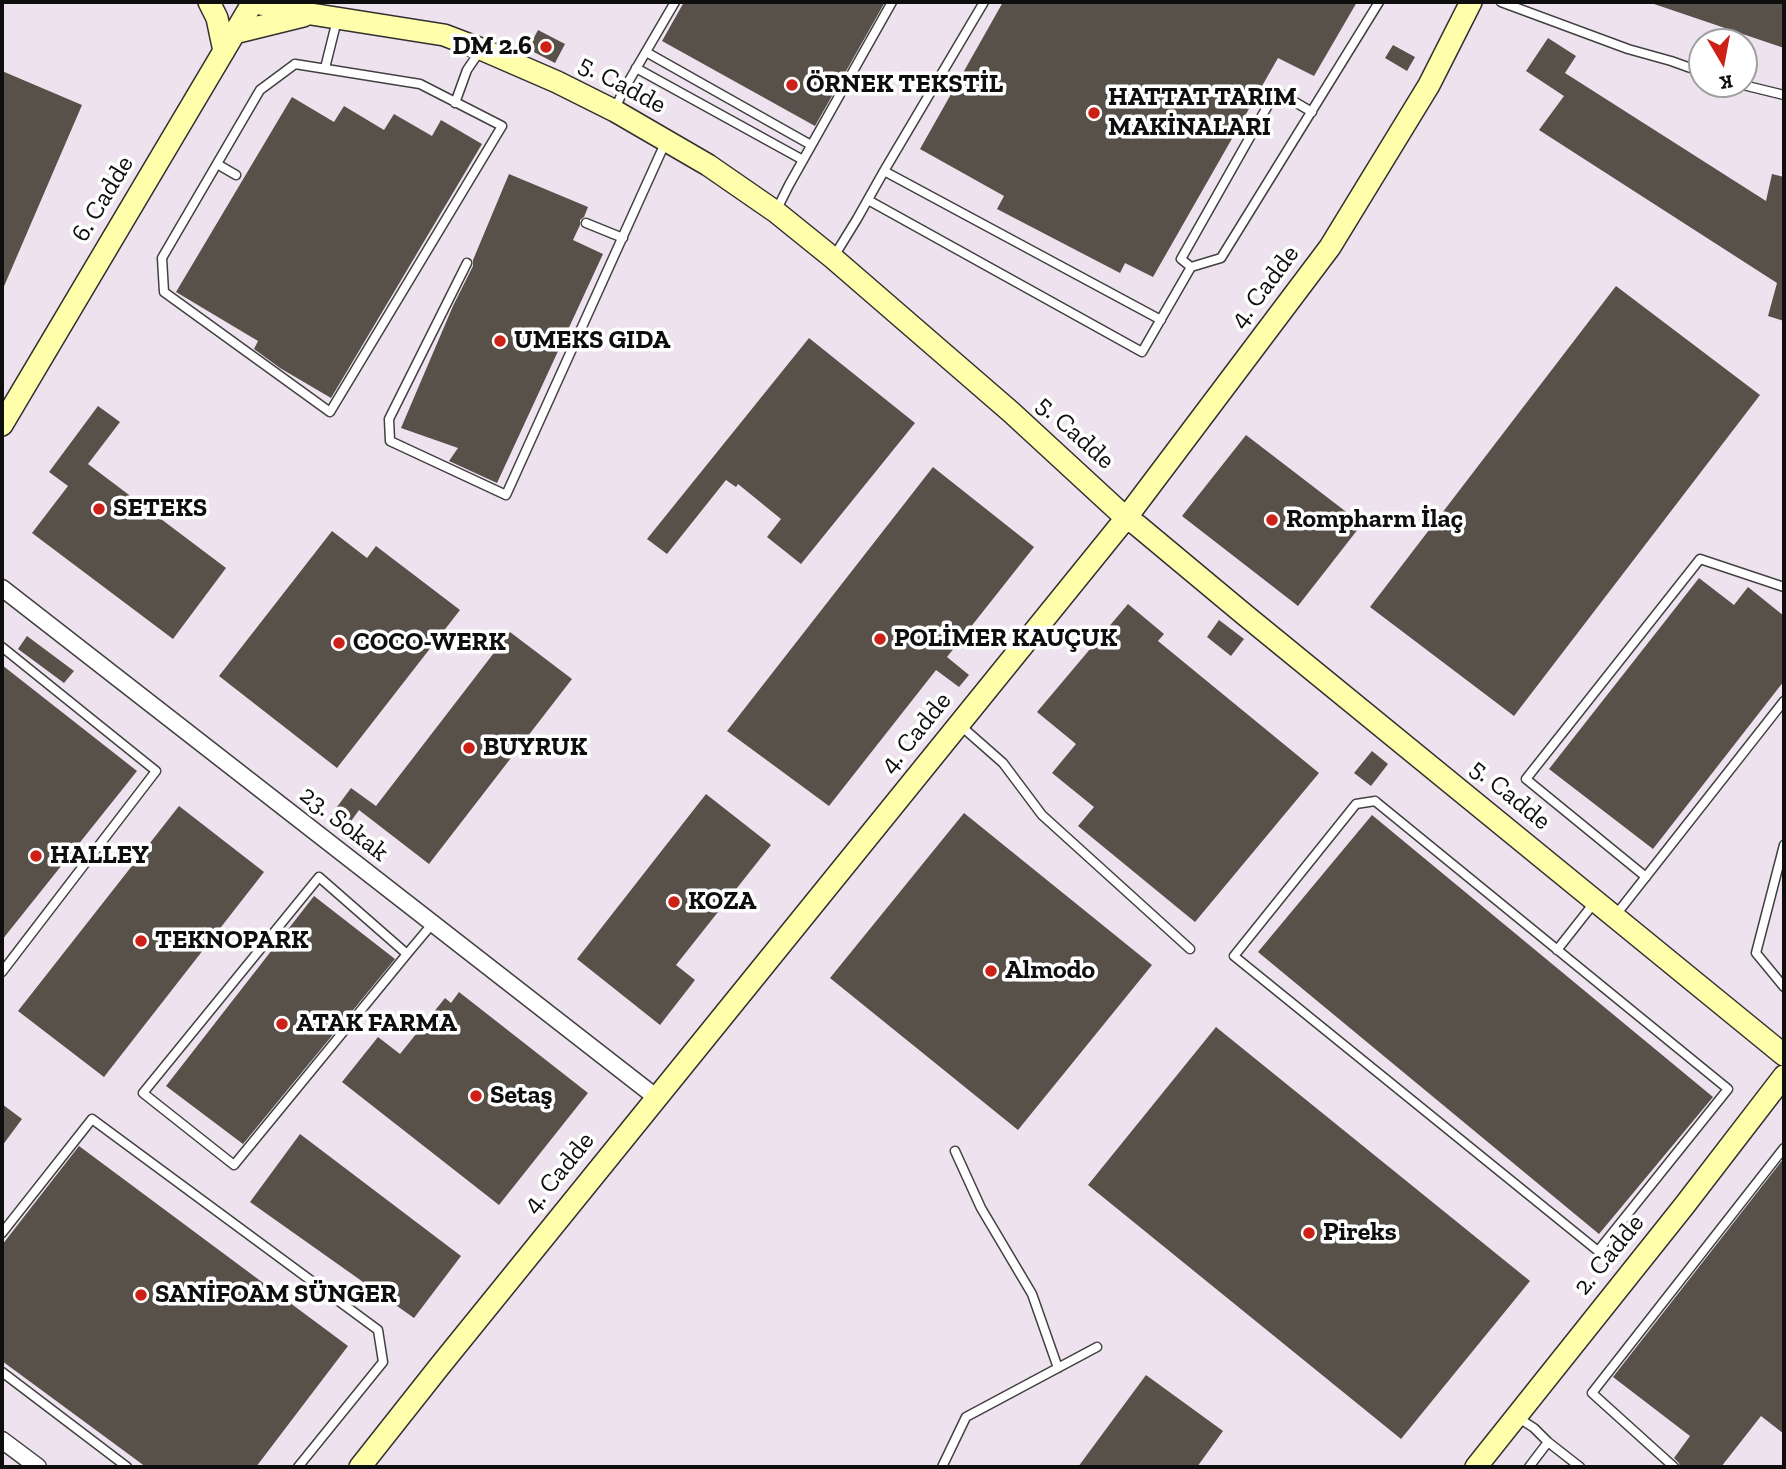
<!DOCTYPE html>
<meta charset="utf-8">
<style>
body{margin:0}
#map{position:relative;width:1786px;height:1469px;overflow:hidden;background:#fffdef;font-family:"Zilla Slab",serif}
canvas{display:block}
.frame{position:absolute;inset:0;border:4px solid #0e0e0e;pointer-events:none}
.north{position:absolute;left:1688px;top:28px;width:70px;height:70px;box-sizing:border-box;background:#fff;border:2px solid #9f9f9f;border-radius:50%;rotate:170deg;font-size:19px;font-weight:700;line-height:28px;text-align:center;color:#0e0e0e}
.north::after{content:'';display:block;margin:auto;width:24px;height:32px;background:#cd2117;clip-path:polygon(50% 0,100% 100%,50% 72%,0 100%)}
</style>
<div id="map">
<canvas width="1786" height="1469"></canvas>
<div class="frame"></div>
<div class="north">K</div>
</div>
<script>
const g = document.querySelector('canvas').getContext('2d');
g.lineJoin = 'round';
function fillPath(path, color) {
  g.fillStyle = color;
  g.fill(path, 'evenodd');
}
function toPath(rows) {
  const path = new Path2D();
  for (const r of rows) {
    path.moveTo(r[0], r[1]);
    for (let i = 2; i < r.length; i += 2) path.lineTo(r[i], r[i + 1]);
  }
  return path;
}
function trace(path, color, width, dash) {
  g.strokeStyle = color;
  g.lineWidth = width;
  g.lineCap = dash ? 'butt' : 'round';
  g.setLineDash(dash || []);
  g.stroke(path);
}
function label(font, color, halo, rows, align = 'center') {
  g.font = font + ' "Zilla Slab",serif';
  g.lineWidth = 7;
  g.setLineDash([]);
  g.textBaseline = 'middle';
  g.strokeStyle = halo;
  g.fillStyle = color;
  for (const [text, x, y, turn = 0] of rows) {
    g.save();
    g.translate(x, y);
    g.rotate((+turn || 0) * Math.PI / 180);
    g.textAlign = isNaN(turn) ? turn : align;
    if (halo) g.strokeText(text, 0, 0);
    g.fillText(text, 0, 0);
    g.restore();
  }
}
const industrial = toPath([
 [2,2,1784,2,1784,1467,2,1467],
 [1702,42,1744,42,1744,84,1702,84]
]);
const building = toPath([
 [684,2,885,2,815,126,662,41],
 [1003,2,1357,2,1314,76,1278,58,1153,277,1125,263,1120,273,997,209,1004,196,920,149],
 [1655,2,1784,2,1784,48,1654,4],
 [538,30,565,44,555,63,528,49],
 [1548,38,1576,56,1565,73,1766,201,1772,174,1784,177,1784,321,1768,316,1777,283,1539,130,1564,96,1526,71],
 [1393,45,1415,57,1407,71,1385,58],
 [2,71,82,105,2,291],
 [292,97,334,122,344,106,384,130,394,114,432,136,441,120,482,144,331,398,280,368,254,349,258,341,176,292],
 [509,174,588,207,584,217,580,220,580,225,573,240,603,254,497,483,449,461,458,448,401,428,453,306,473,266,473,260],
 [1616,286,1760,395,1514,716,1370,607],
 [809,338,915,423,801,564,767,537,781,519,738,484,736,487,726,480,667,554,647,539],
 [98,406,120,422,88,464,226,568,173,639,32,533,68,486,49,472],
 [1246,435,1362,524,1298,606,1182,516],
 [933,467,1034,547,947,657,969,675,959,687,936,670,829,806,727,731],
 [332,531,367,558,376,546,460,610,337,768,219,676],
 [1699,578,1734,605,1748,587,1784,616,1784,681,1653,849,1549,769],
 [1128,604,1164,634,1158,641,1319,773,1195,922,1078,826,1094,807,1052,773,1076,744,1037,712],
 [1219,620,1244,639,1231,656,1207,637],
 [510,632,572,679,429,864,359,810,347,827,331,815,351,788,376,806],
 [27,636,74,671,64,683,18,649],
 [2,665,137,771,2,940],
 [1372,751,1388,764,1371,786,1354,773],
 [706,794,771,845,676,965,695,980,660,1025,577,959],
 [179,806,264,872,104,1077,18,1011],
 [964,813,1152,965,1018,1130,830,978],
 [1372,815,1713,1097,1599,1234,1258,952],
 [314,896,395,959,243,1144,166,1086],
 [459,992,588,1093,499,1205,342,1082,378,1037,400,1054,445,998,451,1003],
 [1216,1027,1530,1281,1401,1439,1088,1185],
 [2,1104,22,1119,2,1146],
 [300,1134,461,1256,414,1318,250,1202],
 [79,1146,348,1346,256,1467,146,1467,2,1361,2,1245],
 [1784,1158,1784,1434,1761,1416,1721,1467,1680,1467,1679,1463,1674,1458,1690,1436,1613,1377],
 [1146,1375,1223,1431,1197,1467,1078,1467]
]);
const lane = toPath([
 [1501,2,1628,49,1671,61,1702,72],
 [646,52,811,145],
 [295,64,420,84,502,126,330,412,164,292,162,258,260,90,295,64],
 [325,68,337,20],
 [636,68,803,160],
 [1739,84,1784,95],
 [455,103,467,70,480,51],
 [615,109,623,91,675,2],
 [217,164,236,175],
 [884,171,1161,320],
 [868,200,1142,352,1191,267,1221,258,1379,2],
 [777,209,789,185,892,2],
 [586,223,623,238],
 [833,258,857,219,884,171,984,2],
 [467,263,389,419,390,441,506,495,666,141],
 [1191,267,1181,259,1276,91,1312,112],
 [2,647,156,771,2,972],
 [961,726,1003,763,1042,815,1190,949],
 [1375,801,1728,1089,1598,1251,1234,956,1356,804,1375,801],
 [1784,845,1756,953,1784,987],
 [1646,877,1526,779,1700,559,1784,587],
 [1615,916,1784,701],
 [1557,950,1594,903],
 [407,954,234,1165,143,1093,319,877,407,954,433,923],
 [955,1151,981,1208,1032,1294,1058,1368],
 [2,1233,92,1119,378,1330,383,1362,298,1467],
 [2,1372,127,1467],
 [1517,1417,1534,1428,1548,1442,1580,1467],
 [942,1467,966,1417,1097,1347],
 [1529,1467,1548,1442],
 [1674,1467,1592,1393,1784,1148]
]);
const street = toPath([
 [2,588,657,1098],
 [2,1440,38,1467]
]);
const secondary = toPath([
 [209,2,217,18,224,51],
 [250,2,311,14,444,35,481,49,557,82,615,111,708,165,776,212,833,258,1011,412,1126,518,1137,525,1245,615,1784,1055],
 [234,33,303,16],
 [2,425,253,2],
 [360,1467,439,1367,1126,518,1330,247,1429,85,1471,2],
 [1476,1467,1684,1206,1784,1076]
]);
const markers = [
 [546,47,7,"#cd2117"],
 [792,85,7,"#cd2117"],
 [1094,113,7,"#cd2117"],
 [500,341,7,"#cd2117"],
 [99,509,7,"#cd2117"],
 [1272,520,7,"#cd2117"],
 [880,639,7,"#cd2117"],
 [339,643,7,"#cd2117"],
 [469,748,7,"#cd2117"],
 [36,856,7,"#cd2117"],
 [674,902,7,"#cd2117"],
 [141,941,7,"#cd2117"],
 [991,971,7,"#cd2117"],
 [282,1024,7,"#cd2117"],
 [476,1096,7,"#cd2117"],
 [1309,1233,7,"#cd2117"],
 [141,1295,7,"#cd2117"]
];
const poiNames = [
 ["DM 2.6",532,47,"right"],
 ["ÖRNEK TEKSTİL",806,85],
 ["HATTAT TARIM",1108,98],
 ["MAKİNALARI",1108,128],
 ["UMEKS GIDA",514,341],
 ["SETEKS",113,509],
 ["Rompharm İlaç",1286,520],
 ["POLİMER KAUÇUK",894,639],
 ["COCO-WERK",353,643],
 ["BUYRUK",483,748],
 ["HALLEY",50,856],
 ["KOZA",688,902],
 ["TEKNOPARK",155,941],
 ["Almodo",1005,971],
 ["ATAK FARMA",296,1024],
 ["Setaş",490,1096],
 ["Pireks",1323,1233],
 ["SANİFOAM SÜNGER",155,1295]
];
const streetNames = [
 ["5. Cadde",622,85,28],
 ["6. Cadde",103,199,-59],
 ["4. Cadde",1265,287,-53],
 ["5. Cadde",1075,433,42],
 ["4. Cadde",916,733,-51],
 ["5. Cadde",1510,795,39],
 ["23. Sokak",344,824,38],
 ["4. Cadde",559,1173,-51],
 ["2. Cadde",1609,1255,-51]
];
fillPath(industrial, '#eee2ee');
fillPath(building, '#585149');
trace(lane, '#414141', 11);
trace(street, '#414141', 19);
trace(secondary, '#303030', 24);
trace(lane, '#fff', 8);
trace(street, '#fff', 16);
trace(secondary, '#fffeaa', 21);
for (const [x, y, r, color] of markers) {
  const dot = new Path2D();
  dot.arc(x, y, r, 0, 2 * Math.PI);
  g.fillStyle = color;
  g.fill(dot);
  trace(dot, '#fff', 2.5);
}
label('bold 26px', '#0e0e0e', '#fff', poiNames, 'left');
label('26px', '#0e0e0e', '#fff', streetNames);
</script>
